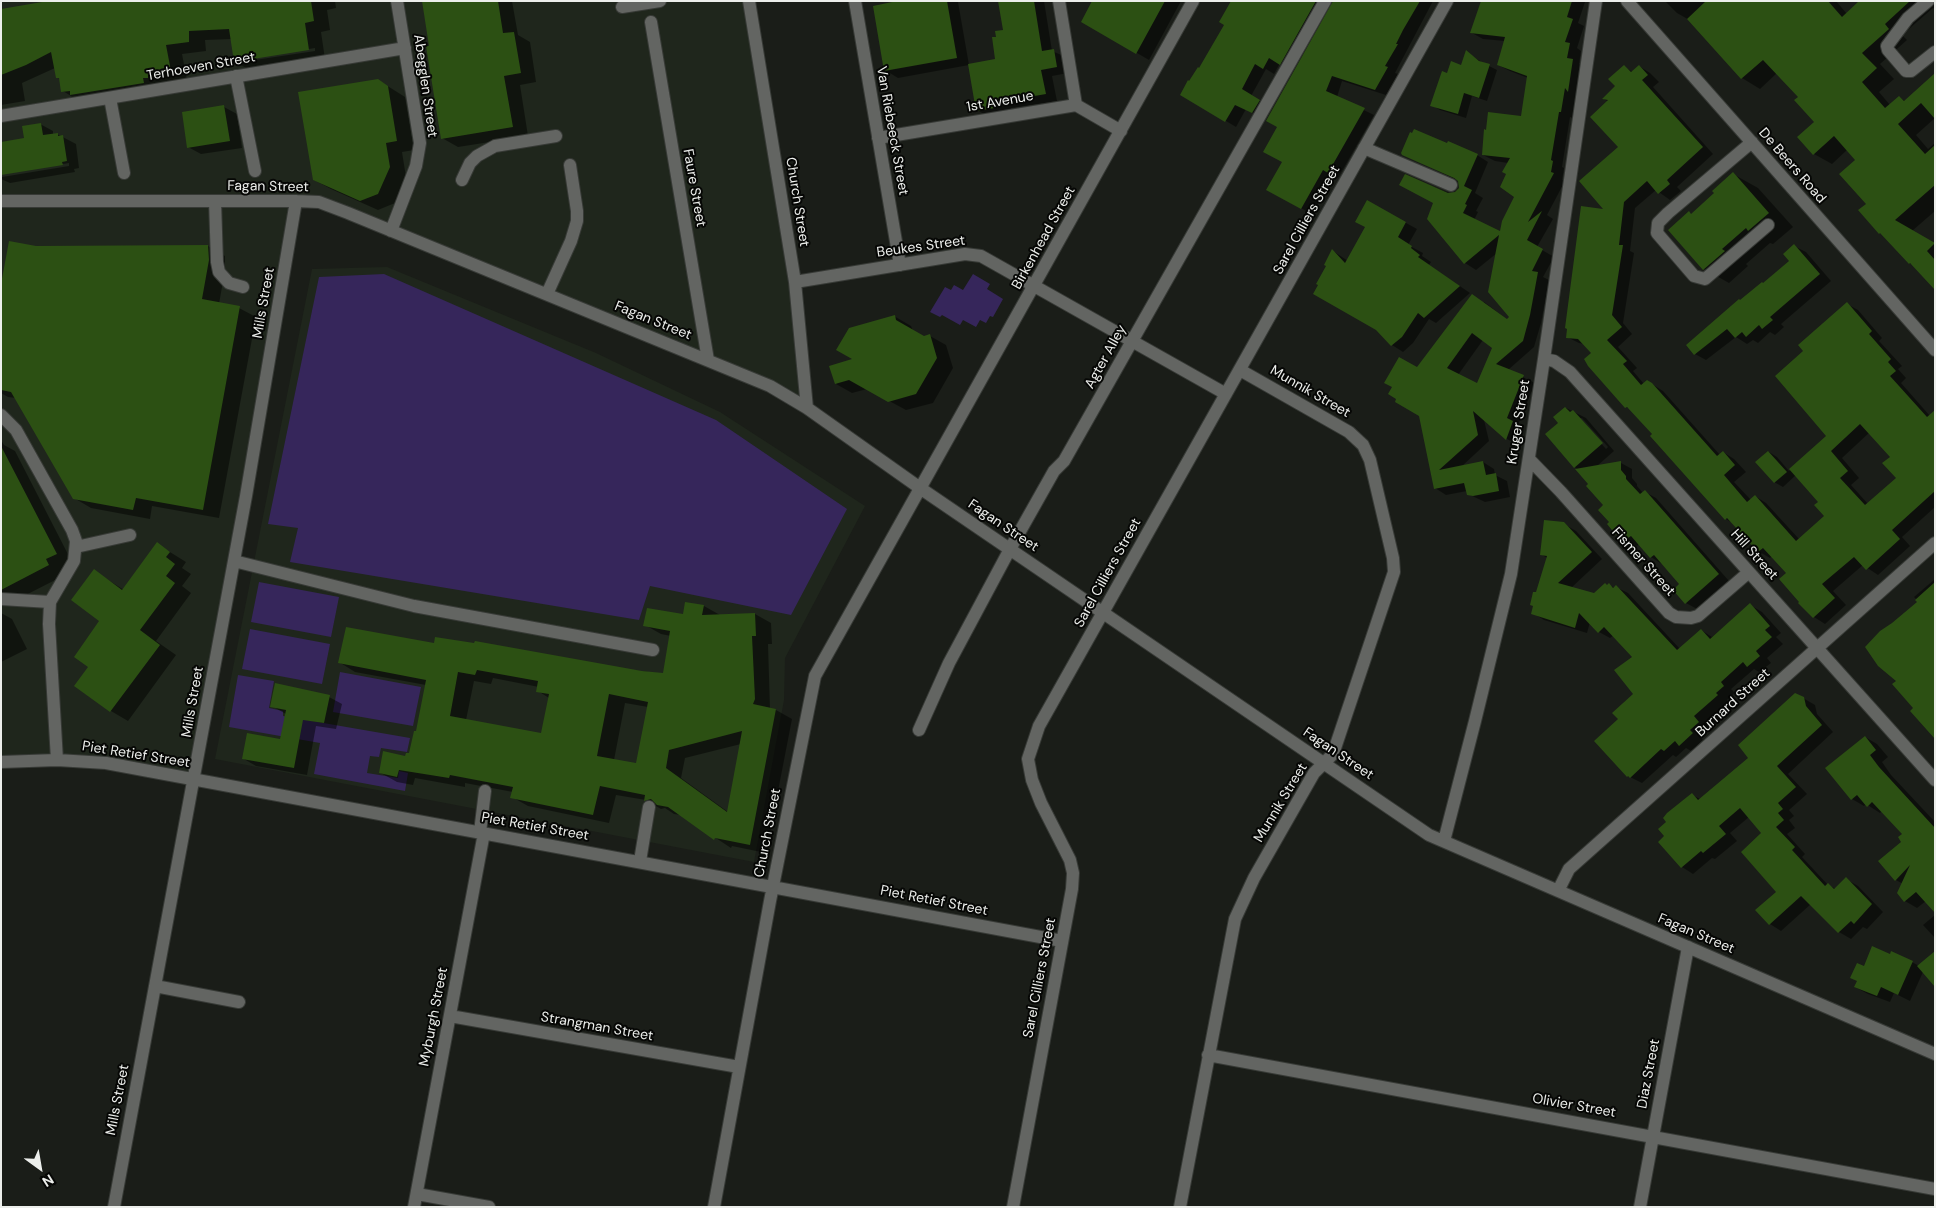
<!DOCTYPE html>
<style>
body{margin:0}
#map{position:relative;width:1936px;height:1208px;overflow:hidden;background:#1a1d18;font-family:"DM Sans",sans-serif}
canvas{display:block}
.frame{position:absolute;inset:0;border:2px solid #eceeeb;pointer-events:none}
.north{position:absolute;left:15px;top:1143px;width:50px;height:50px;-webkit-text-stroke:4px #060705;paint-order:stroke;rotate:148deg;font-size:14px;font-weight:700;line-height:20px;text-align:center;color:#eceeeb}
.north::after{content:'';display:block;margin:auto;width:18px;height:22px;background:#eceeeb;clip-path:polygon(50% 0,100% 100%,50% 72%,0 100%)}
</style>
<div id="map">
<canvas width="1936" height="1208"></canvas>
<div class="frame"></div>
<div class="north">N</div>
</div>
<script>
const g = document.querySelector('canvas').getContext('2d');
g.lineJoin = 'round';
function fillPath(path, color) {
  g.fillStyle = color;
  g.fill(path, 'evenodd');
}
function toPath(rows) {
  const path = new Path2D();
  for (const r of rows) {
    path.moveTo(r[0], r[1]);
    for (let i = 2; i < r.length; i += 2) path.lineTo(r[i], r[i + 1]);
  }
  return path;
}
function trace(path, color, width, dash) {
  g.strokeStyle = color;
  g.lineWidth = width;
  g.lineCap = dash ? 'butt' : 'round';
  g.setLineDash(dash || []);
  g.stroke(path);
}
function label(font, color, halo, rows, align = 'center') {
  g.font = font + ' "DM Sans",sans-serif';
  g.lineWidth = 4;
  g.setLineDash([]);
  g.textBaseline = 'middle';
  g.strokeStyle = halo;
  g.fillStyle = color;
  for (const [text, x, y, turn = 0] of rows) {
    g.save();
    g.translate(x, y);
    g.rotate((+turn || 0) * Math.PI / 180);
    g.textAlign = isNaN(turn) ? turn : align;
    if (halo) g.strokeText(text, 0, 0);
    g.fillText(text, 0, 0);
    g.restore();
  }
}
const built = toPath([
 [1,1,748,1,807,408,319,202,297,201,194,780,106,763,1,762],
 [387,267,596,353,720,412,865,506,785,658,784,700,754,862,215,759,312,269]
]);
const green = toPath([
 [384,274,716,420,847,509,791,615,650,586,639,620,290,562,298,528,268,524,319,277],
 [973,274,990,284,987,289,1003,299,993,317,990,316,986,323,980,320,976,327,963,320,960,325,942,315,940,317,930,312,945,287,951,290,954,285,963,290],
 [259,582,339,597,331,637,251,622],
 [250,629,330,644,322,684,242,669],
 [340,672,421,687,413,726,333,712],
 [238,675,274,681,269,708,283,711,283,716,410,738,407,752,381,748,379,757,370,756,367,773,398,778,399,771,408,773,405,791,314,774,320,743,229,727]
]);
const shadow = toPath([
 [59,1,335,1,336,8,327,10,330,30,321,32,325,59,252,71,235,62,232,39,205,40,206,51,182,54,187,80,79,101,63,91,61,80,57,77,55,68,22,83,25,101,1,105,1,10],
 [315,48,315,51,248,61,248,59],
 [424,1,512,1,518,35,530,42,536,82,520,85,528,136,458,147,442,138],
 [907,1,958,2,969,65,898,78,885,70],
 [999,1,1044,1,1052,51,1066,57,1068,73,1052,76,1057,101,1011,108,1012,114,989,117,977,110,997,60,997,38,1004,31],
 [1094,1,1181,1,1149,60,1082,21],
 [1264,1,1331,1,1290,70,1280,63,1274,74,1266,69,1251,96,1269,107,1263,118,1246,109,1236,127,1181,94],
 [1334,1,1433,1,1395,73,1398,74,1386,95,1342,81,1337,97,1374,115,1338,178,1334,175,1312,214,1267,190,1283,162,1279,127],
 [1487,1,1585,2,1578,23,1584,26,1577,48,1581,51,1579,64,1584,67,1579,97,1576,95,1573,118,1570,117,1562,167,1564,168,1562,180,1565,181,1547,215,1553,219,1537,247,1554,257,1543,277,1549,280,1541,323,1534,347,1508,370,1535,383,1518,425,1524,429,1518,445,1507,439,1484,420,1489,441,1461,467,1483,462,1494,469,1495,475,1507,481,1510,497,1485,502,1468,494,1467,491,1446,495,1435,488,1417,368,1484,302,1508,320,1511,317,1497,253,1476,270,1465,263,1428,219,1434,203,1405,176,1452,194,1460,189,1459,181,1414,159,1477,155,1488,162,1475,193,1483,198,1476,211,1478,212,1474,220,1501,232,1516,196,1508,174,1508,163,1495,161,1483,155,1522,117,1528,78,1510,71,1498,65,1505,41,1483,39,1472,33],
 [1483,340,1493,348,1478,385,1458,375],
 [1665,1,1836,1,1847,14,1861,1,1935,1,1935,9,1933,8,1902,35,1907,40,1880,64,1894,79,1879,92,1890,105,1899,97,1905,101,1935,75,1935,118,1916,135,1928,149,1935,143,1935,211,1912,231,1935,245,1935,288,1915,266,1909,263,1868,204,1856,160,1847,150,1832,164,1814,154,1816,122,1800,97,1777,73,1760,89,1742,78,1691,21,1677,13],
 [1466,52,1483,63,1497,70,1487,101,1472,96,1466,118,1440,110,1432,105,1448,74,1462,66],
 [1639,66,1650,73,1659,82,1653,87,1713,154,1677,187,1681,191,1670,200,1656,190,1635,208,1630,251,1634,253,1623,323,1632,334,1618,347,1637,368,1633,371,1644,384,1647,381,1663,391,1720,455,1723,452,1734,459,1746,472,1734,482,1751,500,1755,496,1766,503,1799,539,1825,516,1819,502,1796,475,1783,487,1774,482,1769,452,1777,457,1789,471,1828,436,1805,351,1847,304,1858,310,1882,338,1879,341,1902,366,1898,369,1906,378,1901,383,1930,416,1935,412,1935,507,1902,537,1910,546,1878,575,1863,565,1833,591,1846,605,1825,624,1814,617,1788,573,1772,556,1770,558,1758,551,1734,524,1726,519,1653,435,1632,410,1626,407,1593,353,1584,344,1579,343,1567,337,1606,210,1619,148,1609,102,1604,99,1616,86,1624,67,1633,72],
 [1870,432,1892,457,1897,478,1868,504,1851,485,1859,478,1842,458],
 [378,80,405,97,414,150,402,152,406,177,395,203,378,210,331,189,314,180],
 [224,107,237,114,242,148,201,154,188,147],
 [40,124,53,131,53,135,57,134,76,144,79,168,74,169,75,172,10,183,1,179,1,143,25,139],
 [69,163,69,166,2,177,2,174],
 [1733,174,1758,188,1793,227,1773,244,1770,243,1746,264,1748,266,1729,283,1704,269,1692,214,1716,193],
 [1368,202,1417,229,1408,245,1423,253,1422,256,1431,262,1429,265,1470,293,1436,323,1429,319,1413,343,1403,352,1392,345,1377,329,1328,266,1333,251,1348,261,1367,227],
 [208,246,225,256,225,270,219,304,239,308,256,317,219,518,152,506,150,519,91,508,74,498,16,398,8,397,1,393,1,281,3,281,36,247],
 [1794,246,1806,252,1831,281,1781,324,1784,327,1775,335,1770,332,1758,343,1753,340,1747,344,1736,337,1706,360,1695,354,1764,284,1791,261],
 [894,316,911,326,913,331,924,337,930,336,946,345,953,368,933,403,906,410,867,389,852,393,836,384],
 [1566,408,1586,418,1614,451,1597,466,1621,463,1632,469,1632,478,1637,484,1637,486,1643,493,1645,492,1656,498,1729,581,1697,609,1686,603,1681,584,1662,564,1651,557,1639,544,1637,546,1617,534,1605,506,1590,484,1547,435,1560,423],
 [1579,418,1582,418,1608,447,1606,449],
 [1,440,4,445,15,451,73,564,65,575,14,601,1,594],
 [1564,524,1576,531,1602,559,1571,588,1595,594,1609,585,1615,588,1616,587,1628,593,1680,649,1701,630,1712,637,1750,605,1762,612,1781,633,1776,637,1783,644,1767,658,1771,663,1759,672,1754,669,1731,689,1735,693,1727,700,1728,702,1705,723,1710,729,1700,737,1703,740,1691,751,1686,748,1676,757,1673,755,1642,783,1628,776,1620,720,1635,694,1634,658,1614,635,1610,638,1599,632,1590,622,1587,633,1544,620,1533,613,1547,558,1541,554],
 [157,544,186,562,182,568,191,574,182,586,191,593,156,641,176,655,128,721,111,711,76,685,90,667,101,621,94,571,124,590],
 [1935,579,1935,648,1915,708,1898,681,1893,624,1919,602,1914,597],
 [704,606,720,615,755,614,771,623,772,644,768,644,770,709,776,710,792,719,766,853,732,846,731,848,681,815,674,814,665,808,661,809,646,800,616,795,609,823,528,806,512,797,513,792,465,783,465,787,415,778,413,785,397,782,381,773,410,755,417,733,426,685,355,672,339,662,435,645,664,674,671,636,661,634,645,625,684,616],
 [493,678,539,687,538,691,549,698,542,735,466,720,474,681,491,684],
 [625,703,648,707,637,764,614,760],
 [741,744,728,812,681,778,685,758],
 [1,613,12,619,27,649,1,662],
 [329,697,342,704,336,729,316,726,307,775,256,766,244,759,281,740,286,714,272,706],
 [1803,698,1815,705,1817,714,1833,732,1788,774,1807,794,1789,810,1794,816,1789,820,1795,828,1787,834,1805,854,1802,857,1828,885,1836,889,1846,879,1858,886,1883,912,1867,929,1863,927,1851,939,1839,932,1811,904,1781,931,1770,924,1778,892,1763,833,1749,817,1730,833,1737,841,1715,859,1712,858,1693,874,1682,867,1666,836,1692,795,1700,799,1750,758],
 [1865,737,1877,744,1888,757,1882,762,1891,775,1935,822,1935,911,1926,901,1917,908,1905,901,1903,884,1896,880,1903,834,1882,811,1880,813,1866,804,1864,806,1852,799],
 [1935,915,1935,938,1923,925],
 [1912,962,1919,966,1923,972,1910,1001,1894,993,1890,1002,1868,994,1855,987,1864,967]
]);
const building = toPath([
 [48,1,311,1,314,21,305,23,309,50,234,62,229,29,189,31,189,42,166,45,171,71,148,75,148,78,143,78,144,83,70,95,70,91,61,92,59,78,56,78,51,52,26,65,1,75,1,9],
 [422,1,498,1,503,33,514,32,521,73,504,76,513,127,441,139,426,46,429,46],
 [897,1,947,1,957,58,884,71,873,6],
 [998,1,1034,1,1042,51,1054,49,1057,67,1041,70,1046,94,1000,102,1001,107,976,111,968,64,995,59,992,37,996,37,995,31,1003,30],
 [1092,1,1165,1,1136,54,1081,22],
 [1231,1,1316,1,1280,65,1269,58,1263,69,1255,64,1242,89,1260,100,1252,113,1235,105,1225,122,1180,95,1188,80,1189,81,1198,67,1199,68,1224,25,1219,22],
 [1333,1,1420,1,1403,30,1396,44,1398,44,1385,66,1388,67,1375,90,1332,76,1326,91,1365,108,1328,173,1323,170,1301,209,1266,190,1282,162,1263,152,1277,127,1266,121],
 [1481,1,1572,1,1567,17,1573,19,1565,42,1570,43,1567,58,1573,59,1568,92,1565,88,1561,112,1559,112,1551,160,1553,161,1551,172,1554,173,1528,222,1542,211,1527,240,1543,249,1532,271,1538,272,1530,315,1523,341,1496,364,1524,375,1507,418,1513,421,1506,440,1473,411,1478,435,1439,470,1483,461,1486,475,1496,473,1499,491,1473,496,1467,495,1464,483,1434,489,1419,416,1395,402,1396,399,1388,394,1392,387,1384,383,1399,357,1417,367,1472,294,1507,319,1509,317,1488,292,1499,235,1464,264,1427,219,1433,203,1399,185,1405,174,1448,193,1455,192,1459,188,1458,181,1454,178,1402,155,1401,153,1410,132,1412,133,1414,129,1447,143,1448,141,1478,154,1464,186,1472,190,1465,204,1467,205,1463,213,1500,231,1502,221,1514,197,1500,187,1506,174,1502,172,1510,158,1482,155,1484,129,1486,130,1488,112,1521,116,1527,76,1497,65,1505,37,1470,33],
 [1472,333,1492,348,1477,383,1447,368],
 [1706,1,1828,1,1842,17,1859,1,1910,1,1885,24,1889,29,1862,53,1877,68,1862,82,1885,108,1899,96,1904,101,1935,73,1935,119,1921,103,1898,124,1925,154,1935,145,1935,185,1895,220,1935,243,1927,251,1935,260,1935,290,1910,263,1909,264,1880,233,1879,234,1858,210,1866,204,1839,174,1855,160,1834,136,1813,155,1797,137,1814,122,1794,100,1798,97,1763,60,1741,79,1687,19],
 [1466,50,1479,61,1490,64,1479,98,1464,93,1458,114,1430,106,1442,71,1447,73,1451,61,1461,65],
 [1624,65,1631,72,1639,65,1648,75,1642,80,1703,147,1667,180,1670,184,1658,194,1647,181,1624,202,1619,245,1623,245,1612,315,1622,327,1607,340,1627,361,1623,364,1641,385,1647,380,1652,383,1717,456,1723,451,1735,465,1724,475,1747,502,1755,495,1796,541,1824,516,1814,505,1818,502,1789,469,1826,436,1775,376,1803,351,1798,345,1847,302,1872,331,1869,334,1891,359,1888,362,1896,371,1890,376,1927,417,1935,410,1935,491,1892,530,1900,539,1866,570,1854,557,1822,584,1835,598,1813,618,1798,603,1799,602,1779,579,1786,573,1763,548,1758,552,1727,518,1725,520,1650,436,1652,434,1627,407,1625,408,1588,366,1584,359,1591,353,1578,339,1566,338,1567,329,1565,328,1581,206,1603,209,1579,181,1618,147,1590,117,1608,100,1602,99,1615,86,1608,79],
 [1860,424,1890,457,1882,463,1896,478,1865,505,1840,478,1848,471,1831,451],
 [378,79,388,86,397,141,386,143,390,167,378,194,360,201,313,180,298,92],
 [224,105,230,141,187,148,182,112],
 [41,123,43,135,58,133,58,136,63,135,67,161,62,162,63,165,1,175,1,142,24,138,22,126],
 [1733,172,1769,213,1748,231,1746,228,1722,249,1725,251,1703,270,1668,230,1689,211,1691,214,1714,193,1712,191],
 [1367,200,1406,222,1398,237,1412,246,1411,248,1420,255,1418,257,1460,286,1424,318,1418,313,1402,337,1391,346,1376,330,1313,294,1318,285,1316,284,1326,266,1324,265,1332,249,1345,263,1365,227,1355,222],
 [9,241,36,246,208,245,209,260,202,299,240,306,203,510,136,498,133,510,73,499,11,392,1,390,1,284],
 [1794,244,1820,274,1770,317,1773,320,1762,329,1759,325,1746,337,1742,332,1735,338,1727,329,1694,355,1686,345,1739,299,1740,300,1762,282,1763,283,1789,261,1783,254],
 [895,315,896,320,924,336,930,334,937,358,916,394,888,402,849,380,835,384,829,366,852,359,836,350,849,328],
 [1565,407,1570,412,1573,410,1603,443,1574,468,1545,434,1558,423,1553,417],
 [1,446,57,554,46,559,49,565,1,590],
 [1768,451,1787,472,1774,483,1755,462],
 [1621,461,1621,470,1626,476,1626,479,1640,494,1645,490,1719,574,1685,604,1673,590,1679,584,1654,555,1650,558,1631,536,1625,540,1618,533,1616,535,1607,524,1609,522,1598,510,1603,505,1586,486,1588,484,1575,469],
 [1544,520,1564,522,1592,552,1558,583,1594,593,1605,583,1607,585,1609,583,1613,588,1616,585,1677,650,1701,629,1710,639,1750,603,1770,626,1765,630,1772,637,1756,651,1760,656,1747,667,1743,662,1721,682,1724,686,1716,693,1718,695,1694,716,1699,722,1690,730,1693,733,1679,746,1675,741,1664,751,1661,749,1630,778,1628,776,1627,777,1594,741,1618,719,1612,713,1633,694,1614,670,1632,657,1604,627,1598,633,1579,613,1575,628,1531,614,1533,606,1530,605,1533,592,1536,592,1547,556,1540,555],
 [157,542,170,552,166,557,175,564,166,576,175,583,140,630,160,645,110,712,74,686,88,667,74,657,99,621,71,600,94,569,122,590],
 [1935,582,1935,739,1910,711,1913,708,1892,684,1896,681,1878,666,1865,647,1880,631,1892,623,1917,602,1915,600],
 [685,602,704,605,702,615,755,613,756,636,752,636,755,699,753,704,776,709,750,845,715,838,714,840,668,807,657,805,651,799,644,801,645,795,600,786,593,815,510,798,513,787,450,775,449,778,399,770,397,777,379,773,383,751,405,756,406,753,409,753,414,731,416,731,426,680,338,663,346,627,434,643,435,637,474,643,475,641,642,671,663,673,670,631,643,626,647,608,683,614],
 [477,670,538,681,536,692,549,694,541,733,450,716,458,672,475,675],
 [609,694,648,702,636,763,597,756],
 [742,731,727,812,666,768,669,750],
 [275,683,330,695,324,723,303,720,294,768,242,759,247,733,280,739,286,710,270,707],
 [1795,693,1804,697,1806,706,1822,725,1777,766,1796,787,1778,803,1783,809,1778,813,1784,820,1776,827,1795,847,1792,850,1825,886,1828,883,1834,889,1846,877,1872,904,1854,924,1851,921,1838,933,1801,896,1769,925,1755,910,1776,892,1741,852,1761,833,1740,808,1719,826,1726,834,1703,853,1701,851,1681,868,1658,842,1664,836,1658,829,1666,822,1663,818,1667,813,1692,793,1698,800,1748,758,1738,745],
 [1865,736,1876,750,1870,755,1879,767,1935,828,1935,913,1916,892,1904,902,1897,893,1910,865,1895,881,1878,861,1901,842,1898,837,1902,834,1872,802,1867,807,1857,795,1851,800,1825,768],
 [1872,946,1890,954,1891,951,1913,961,1898,995,1881,987,1877,996,1854,987,1857,981,1850,978,1857,963,1864,966],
 [1935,951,1935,987,1917,966]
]);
const minor = toPath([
 [749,1,795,282,807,408],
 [855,1,900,265],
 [1059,1,1076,105],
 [1627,1,1935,350],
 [1928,1,1908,18,1887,46,1888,50,1906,71,1911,71,1935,52],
 [622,7,660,1],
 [651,22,708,360],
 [236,76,255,171],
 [110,98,124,173],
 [1,116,405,48],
 [878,138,1076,105,1121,131],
 [1752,142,1668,213,1658,223,1657,233,1694,276,1705,279,1768,225],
 [1364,148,1451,185],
 [462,180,470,163,477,156,495,146,556,136],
 [1,201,296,201,319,202,348,213,770,386,807,408,920,488,1429,835,1935,1054],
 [215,201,217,262,219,272,229,283,243,287],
 [391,231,416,166,420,143,397,1],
 [795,282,965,254,981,256,1226,394],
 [547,294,571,241,577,221,577,211,570,165],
 [1544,359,1554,361,1570,372,1935,780],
 [1,415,16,430,72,530,76,541,74,561,50,602,49,624,57,760],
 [1529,459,1561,492,1669,613,1676,617,1691,618,1698,616,1749,572],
 [76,547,130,535],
 [234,561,414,606,653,650],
 [1,599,50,602],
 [919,730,949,663,1010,549,1054,471,1064,461,1325,1],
 [1,762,57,760,106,763,1062,941],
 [480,832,485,791],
 [1444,841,1475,721,1511,574,1544,359,1596,1],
 [640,861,649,807],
 [1558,891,1569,869,1935,543],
 [155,986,239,1002],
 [450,1016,739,1067],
 [1208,1055,1935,1189],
 [417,1194,489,1207],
 [114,1207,246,496,296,201],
 [414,1207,484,833],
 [714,1207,770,901,815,676,1193,1],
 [1013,1207,1072,889,1073,873,1070,860,1041,803,1032,780,1028,759,1039,726,1447,1],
 [1180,1207,1235,919,1254,878,1314,773,1333,754,1394,572,1393,558,1370,460,1363,445,1349,432,1240,370],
 [1640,1207,1688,947]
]);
const streetNames = [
 ["Terhoeven Street",201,67,-10],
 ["Abegglen Street",425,86,82],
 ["1st Avenue",1000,102,-10],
 ["Van Riebeeck Street",892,131,80],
 ["De Beers Road",1792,166,49],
 ["Fagan Street",268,187,1],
 ["Faure Street",694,188,80],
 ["Church Street",797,202,81],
 ["Sarel Cilliers Street",1307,220,-61],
 ["Birkenhead Street",1044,238,-61],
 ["Beukes Street",921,247,-8],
 ["Mills Street",264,303,-80],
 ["Fagan Street",653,321,22],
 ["Agter Alley",1106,357,-61],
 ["Munnik Street",1310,392,30],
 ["Kruger Street",1519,422,-81],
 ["Fagan Street",1003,526,34],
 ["Hill Street",1754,555,48],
 ["Fismer Street",1643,562,48],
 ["Sarel Cilliers Street",1108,573,-61],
 ["Mills Street",193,702,-80],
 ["Burnard Street",1733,703,-42],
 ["Fagan Street",1338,754,34],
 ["Piet Retief Street",136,755,9],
 ["Munnik Street",1281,803,-59],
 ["Piet Retief Street",535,827,10],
 ["Church Street",768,833,-79],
 ["Piet Retief Street",934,901,11],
 ["Fagan Street",1696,934,23],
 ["Sarel Cilliers Street",1040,978,-79],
 ["Myburgh Street",434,1017,-79],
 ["Strangman Street",597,1027,10],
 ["Diaz Street",1649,1074,-79],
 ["Mills Street",118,1100,-79],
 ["Olivier Street",1574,1106,10]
];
fillPath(built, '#1f261c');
fillPath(green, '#36265b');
fillPath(shadow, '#0007');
fillPath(building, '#2c5013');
trace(minor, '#373a36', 14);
trace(minor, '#636562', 12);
label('14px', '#eceeeb', '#060705', streetNames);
</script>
